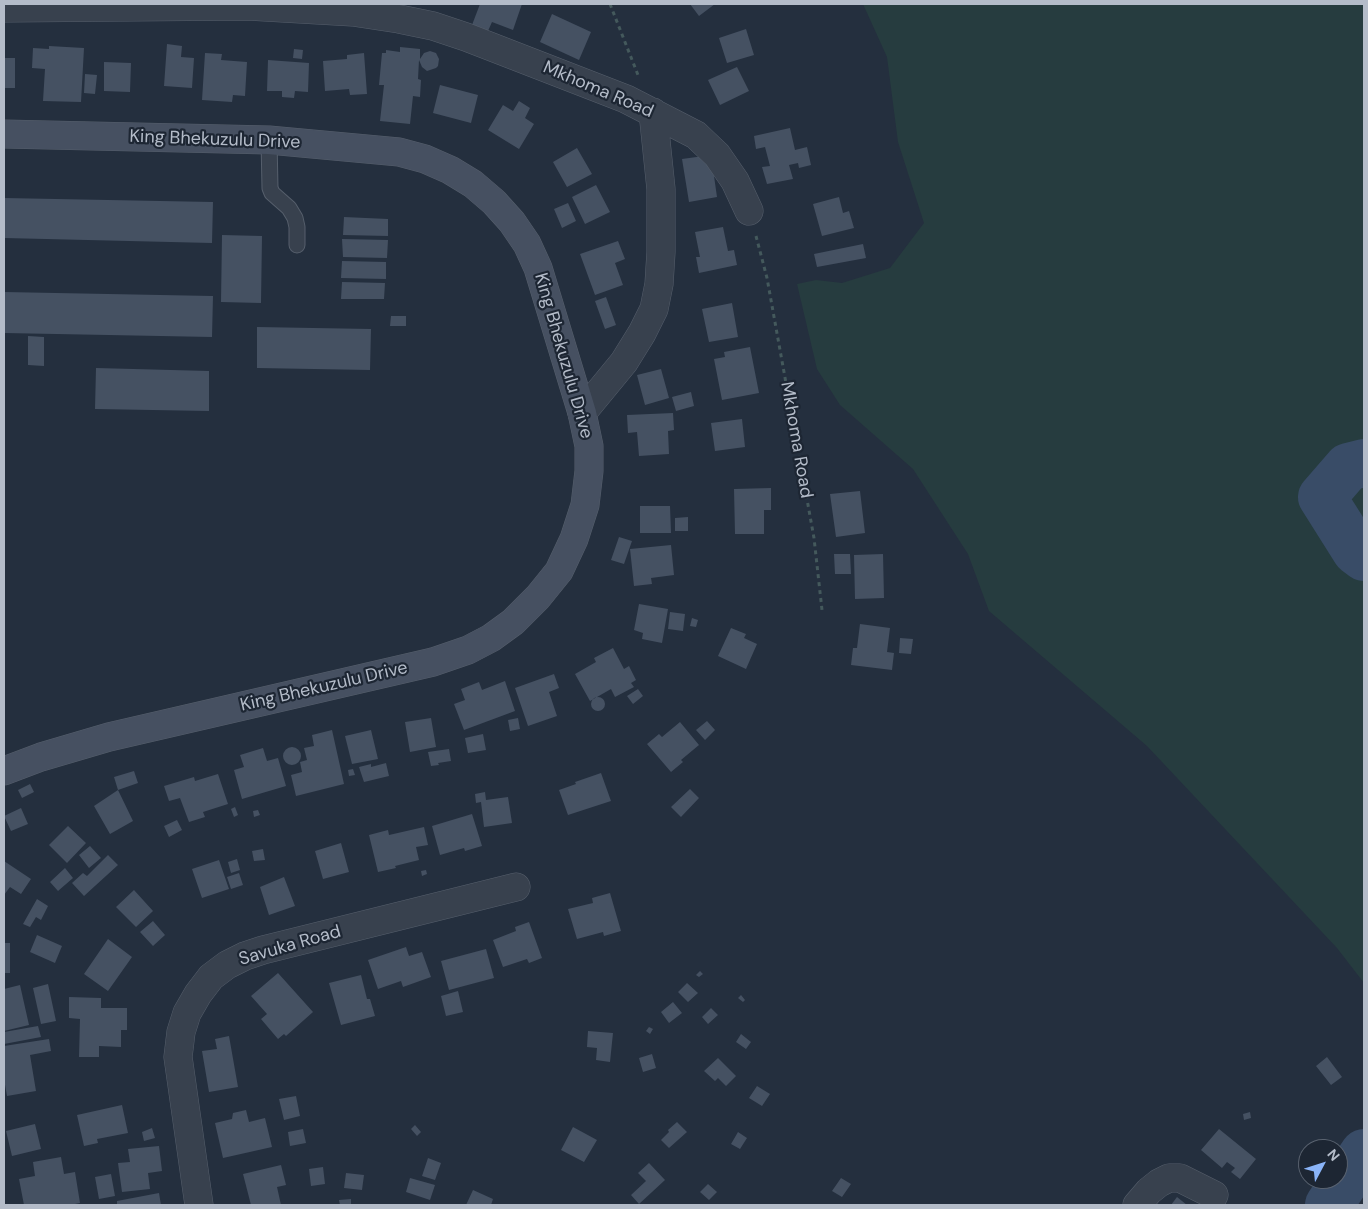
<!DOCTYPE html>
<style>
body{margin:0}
#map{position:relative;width:1368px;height:1209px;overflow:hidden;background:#242f3e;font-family:"DM Sans",sans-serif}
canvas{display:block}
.frame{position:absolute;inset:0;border:5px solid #b4bcc9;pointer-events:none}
.north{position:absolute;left:1298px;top:1139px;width:50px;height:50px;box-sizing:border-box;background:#1d2633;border:1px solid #59626f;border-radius:50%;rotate:50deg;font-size:14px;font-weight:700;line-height:20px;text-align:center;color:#b4bcc9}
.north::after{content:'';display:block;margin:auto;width:18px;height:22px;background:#8ab4f8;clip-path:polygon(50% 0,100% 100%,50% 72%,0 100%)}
</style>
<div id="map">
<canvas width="1368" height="1209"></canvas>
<div class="frame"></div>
<div class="north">N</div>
</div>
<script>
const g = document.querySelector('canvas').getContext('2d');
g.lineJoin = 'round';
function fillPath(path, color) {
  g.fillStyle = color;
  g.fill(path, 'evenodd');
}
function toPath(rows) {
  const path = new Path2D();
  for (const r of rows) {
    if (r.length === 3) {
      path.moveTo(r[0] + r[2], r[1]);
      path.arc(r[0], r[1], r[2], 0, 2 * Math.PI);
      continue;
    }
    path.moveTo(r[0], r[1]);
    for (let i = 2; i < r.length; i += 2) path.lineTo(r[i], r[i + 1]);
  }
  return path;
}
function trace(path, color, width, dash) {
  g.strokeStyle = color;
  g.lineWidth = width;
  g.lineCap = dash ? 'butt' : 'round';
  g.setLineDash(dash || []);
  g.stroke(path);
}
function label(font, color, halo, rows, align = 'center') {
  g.font = font + ' "DM Sans",sans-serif';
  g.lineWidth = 4.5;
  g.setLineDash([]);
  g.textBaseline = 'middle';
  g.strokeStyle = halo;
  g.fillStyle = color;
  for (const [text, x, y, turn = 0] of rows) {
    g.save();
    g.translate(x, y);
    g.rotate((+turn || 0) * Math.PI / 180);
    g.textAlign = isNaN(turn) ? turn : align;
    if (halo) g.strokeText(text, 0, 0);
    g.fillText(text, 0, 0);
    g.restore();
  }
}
const green = toPath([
 [863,4,1364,4,1364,983,1337,948,1147,746,989,611,968,554,913,469,840,405,817,369,797,284,816,280,842,283,890,268,924,223,898,142,887,57]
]);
const river = toPath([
 [1364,463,1348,467,1322,497,1356,551,1364,557],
 [1329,1205,1364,1153]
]);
const building = toPath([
 [480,4,522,4,513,30,492,22,488,31,472,25],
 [690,4,715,4,699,16],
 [552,14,591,32,579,60,540,42],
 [746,29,754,55,727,63,719,38],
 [167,44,182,46,181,57,194,58,192,88,164,86],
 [49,46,84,48,81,102,43,101,45,69,32,68,33,48,49,49],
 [400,47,420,49,420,59,424,53,430,51,436,53,439,59,438,66,436,68,427,71,422,67,419,60,418,79,421,80,420,97,413,96,410,124,380,121,384,85,379,85,382,53,386,53,386,50,400,52],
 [294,49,303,50,302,59,293,58],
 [205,53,222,54,221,60,247,62,245,96,233,95,232,102,202,100],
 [364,53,367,94,350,95,349,89,325,91,323,61,347,59,347,55],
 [4,58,15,58,15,88,4,88],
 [268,60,309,63,308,92,295,91,294,98,282,97,282,91,267,91],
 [104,62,131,63,130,92,104,91],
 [737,67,749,91,720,105,708,80],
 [85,74,97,75,95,94,84,93],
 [440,85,478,95,471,123,433,113],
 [519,101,530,108,525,118,534,124,519,149,488,130,503,105,513,111],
 [790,128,795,150,807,147,811,165,799,168,798,163,789,165,793,179,767,184,762,167,770,166,765,147,756,149,754,136],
 [577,148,592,174,567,187,553,162],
 [711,155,717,197,689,202,682,159],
 [596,185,610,212,585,224,572,197],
 [839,197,843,213,849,211,854,228,822,236,813,204],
 [4,198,213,202,212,243,4,238],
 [568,203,576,221,562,228,554,209],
 [344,217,388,219,388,236,343,235],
 [723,227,728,251,734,250,737,265,699,273,696,257,700,257,695,232],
 [222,235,262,236,261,303,221,302],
 [342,239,388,240,387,258,343,257],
 [618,241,625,259,615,263,623,285,595,295,580,254],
 [863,244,866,258,817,267,814,254],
 [342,261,386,262,386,279,341,278],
 [342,282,385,283,384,299,341,299],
 [4,292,213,296,212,337,4,333],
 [606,297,616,325,605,329,595,301],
 [732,303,738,337,709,342,702,309],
 [391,316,406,316,406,326,390,326],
 [257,327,371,329,370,370,257,368],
 [28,336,44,337,44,366,28,365],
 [750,347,759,393,722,400,714,359,725,357,724,352],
 [96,368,209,371,209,411,95,409],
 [661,369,669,398,645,405,637,375],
 [691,392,694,406,676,411,672,397],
 [673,413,674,430,668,431,669,454,639,456,637,432,628,433,627,415],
 [742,419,745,447,715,451,711,423],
 [771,488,771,510,764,510,764,534,735,534,734,489],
 [860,491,865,533,836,537,830,494],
 [640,506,670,506,671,533,640,533],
 [688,517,688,531,675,531,675,518],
 [619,537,632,541,624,564,611,560],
 [671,545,674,575,651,578,652,584,634,586,630,549],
 [834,554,850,554,851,574,835,574],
 [883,554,884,598,855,599,854,555],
 [639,604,668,609,662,643,642,639,643,633,634,630],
 [670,612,685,614,683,631,668,629],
 [692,618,698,620,696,627,690,626],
 [860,624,890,628,887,652,894,653,892,670,851,665,853,648,857,648],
 [731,628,746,634,744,638,757,644,746,669,718,656],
 [900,638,913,639,911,654,899,653],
 [613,648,624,669,629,666,636,680,631,683,634,687,615,697,611,689,590,701,575,674,596,662,594,658],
 [554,674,559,688,549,692,557,716,528,726,515,688],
 [505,681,515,711,464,730,454,704,465,700,461,689,479,682,482,690],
 [638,689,643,696,633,704,627,696],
 [598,704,7],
 [431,718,436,747,410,752,405,722],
 [518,718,520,729,510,731,508,720],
 [707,721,715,730,705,740,696,730],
 [680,722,699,745,681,760,683,762,671,772,647,744,659,734,662,737],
 [332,730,344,784,296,796,291,775,302,772,300,762,307,760,304,748,314,746,312,735],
 [371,730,378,759,352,764,345,736],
 [483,734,486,750,468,753,465,738],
 [292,756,9],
 [263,748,267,761,278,758,286,786,242,799,234,770,244,767,240,755],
 [449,749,451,761,438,763,439,765,431,766,428,752],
 [386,763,389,776,364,782,359,767,371,764,371,767],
 [353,769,355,775,349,776,348,770],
 [134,771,138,783,118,790,114,777],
 [601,773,611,801,568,815,559,790,576,784,575,782],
 [218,774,228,804,203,812,205,817,189,822,180,798,169,801,164,786,194,777,195,781],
 [30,784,34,792,22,798,18,790],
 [690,789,699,798,681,817,671,807],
 [118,790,133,821,110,834,94,806],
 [485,792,486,800,508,797,512,823,484,827,481,802,476,803,475,794],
 [235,807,238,815,234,817,231,809],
 [21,808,28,824,11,831,4,816],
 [258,810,260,815,254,817,253,811],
 [472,814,482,846,465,851,464,848,440,855,432,826],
 [177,820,182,830,169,837,164,826],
 [68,826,86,843,67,863,49,845],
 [424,827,428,845,416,847,419,860,395,866,396,868,378,872,369,835,388,830,389,835],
 [341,843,349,872,323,879,315,851],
 [90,846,101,858,89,868,79,855],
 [263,849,265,860,254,861,252,851],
 [108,855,118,865,84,896,72,883,83,873,87,876],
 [237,859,240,870,231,873,228,862],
 [219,860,229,889,202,898,192,869],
 [4,861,31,879,21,894,10,887,4,895],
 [65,868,73,878,58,891,50,882],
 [426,870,427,874,422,876,421,871],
 [239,873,243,885,231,889,227,877],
 [284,877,295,906,269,915,260,887],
 [134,890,153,911,136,927,116,907],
 [610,893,621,931,604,936,603,932,577,939,568,909,593,903,592,898],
 [37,899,48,906,41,920,36,917,30,927,23,924],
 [153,921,165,935,153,946,140,932],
 [529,922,542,958,529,963,527,959,503,967,493,940,516,931,515,927],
 [37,935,62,946,55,963,30,952],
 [108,939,132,957,108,991,84,974],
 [4,943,10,943,10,973,4,973],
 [406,947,409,956,422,952,431,977,403,987,401,981,378,989,368,960],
 [486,949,494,978,449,990,441,961],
 [700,971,703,974,699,977,696,975],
 [278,973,313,1012,286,1036,284,1034,278,1039,261,1019,267,1014,251,996],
 [361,975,367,999,370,999,375,1016,341,1025,329,983],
 [687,983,698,993,688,1002,678,992],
 [48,984,56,1021,41,1024,33,988],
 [20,985,29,1025,4,1031,4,989],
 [458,991,463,1012,446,1016,441,996],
 [741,995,745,1000,743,1002,738,998],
 [69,997,101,998,101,1008,127,1008,127,1030,121,1030,121,1047,99,1046,99,1057,79,1057,80,1019,69,1018],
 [673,1002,682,1013,669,1023,661,1012],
 [711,1008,718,1015,708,1024,702,1017],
 [38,1026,41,1037,4,1044,4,1032],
 [649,1027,653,1029,650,1034,646,1031],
 [588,1031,613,1033,610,1062,596,1060,597,1048,587,1047],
 [741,1034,751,1042,746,1049,736,1042],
 [229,1036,238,1087,209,1092,202,1051,217,1049,215,1039],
 [49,1039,51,1051,30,1055,36,1091,7,1096,4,1079,4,1046],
 [652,1054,656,1068,643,1072,639,1058],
 [1327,1057,1342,1077,1331,1085,1316,1066],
 [718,1058,736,1076,726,1086,718,1078,715,1081,704,1071],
 [757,1086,770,1094,762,1106,749,1098],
 [296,1096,300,1116,284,1120,279,1099],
 [122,1105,128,1133,97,1139,98,1143,84,1146,77,1115],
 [246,1110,249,1122,265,1118,272,1147,223,1158,215,1123,232,1119,233,1113],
 [1250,1112,1251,1118,1244,1120,1243,1114],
 [677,1122,687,1132,669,1148,661,1140,669,1132,668,1130],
 [35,1124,41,1149,12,1156,6,1131],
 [415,1125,421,1132,417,1136,411,1129],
 [573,1127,597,1140,584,1162,561,1150],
 [152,1128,155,1138,144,1141,142,1132],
 [303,1129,306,1143,290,1146,288,1132],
 [1219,1129,1256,1159,1240,1179,1231,1172,1235,1168,1227,1162,1222,1168,1201,1150],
 [738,1132,747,1138,740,1149,731,1144],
 [159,1146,162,1171,148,1173,150,1189,122,1192,118,1163,130,1162,128,1149],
 [61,1157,64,1174,75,1172,80,1203,70,1205,24,1205,19,1179,35,1176,33,1162],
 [428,1158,441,1163,435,1180,422,1176],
 [649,1163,665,1180,639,1204,631,1195,646,1181,638,1173],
 [281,1165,286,1185,277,1187,281,1205,251,1205,243,1174],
 [323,1167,325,1184,311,1186,309,1169],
 [346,1173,364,1175,362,1190,344,1188],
 [111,1174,115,1196,99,1199,95,1177],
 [410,1178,435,1185,430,1200,406,1192],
 [841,1178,851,1184,842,1197,832,1191],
 [708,1184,717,1192,709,1200,700,1192],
 [473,1190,493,1199,491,1205,466,1205],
 [159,1193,161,1205,117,1205,117,1201],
 [1177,1197,1187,1205,1171,1205],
 [351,1199,351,1205,340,1205,339,1200]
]);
const path = toPath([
 [610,4,638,75],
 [756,236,767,278,814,538,822,610]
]);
const lane = toPath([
 [269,140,270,188,272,193,289,208,295,218,297,227,297,245]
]);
const street = toPath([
 [4,8,248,6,353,12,399,19,433,26,466,37,626,99,696,135,717,155,735,181,749,211],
 [582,413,624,362,642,333,654,309,659,284,661,252,661,189,653,112],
 [199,1205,178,1057,181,1032,187,1013,198,994,211,977,227,965,245,956,263,950,516,887],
 [1137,1205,1149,1191,1159,1183,1169,1178,1180,1178,1214,1195]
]);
const secondary = toPath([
 [4,134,269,140,399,152,425,159,450,170,473,184,494,202,512,222,527,244,538,268,582,413,589,446,589,471,585,505,574,539,559,571,538,597,513,622,491,638,468,650,433,662,109,737,41,757,4,771]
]);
const streetNames = [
 ["Mkhoma Road",598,90,23],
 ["King Bhekuzulu Drive",215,140,2],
 ["King Bhekuzulu Drive",563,356,74],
 ["Mkhoma Road",796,440,80],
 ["King Bhekuzulu Drive",324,687,-13],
 ["Savuka Road",290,946,-16]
];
fillPath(green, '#263c3f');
trace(river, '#394c67', 48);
fillPath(building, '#455162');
trace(lane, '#565f6c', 17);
trace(street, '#565f6c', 29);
trace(secondary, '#565f6c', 29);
trace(path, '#44595c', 3, [4, 4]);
trace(lane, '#38414e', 15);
trace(street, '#38414e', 28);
trace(secondary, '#465061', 28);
label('18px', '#b4bcc9', '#1d2633', streetNames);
</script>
